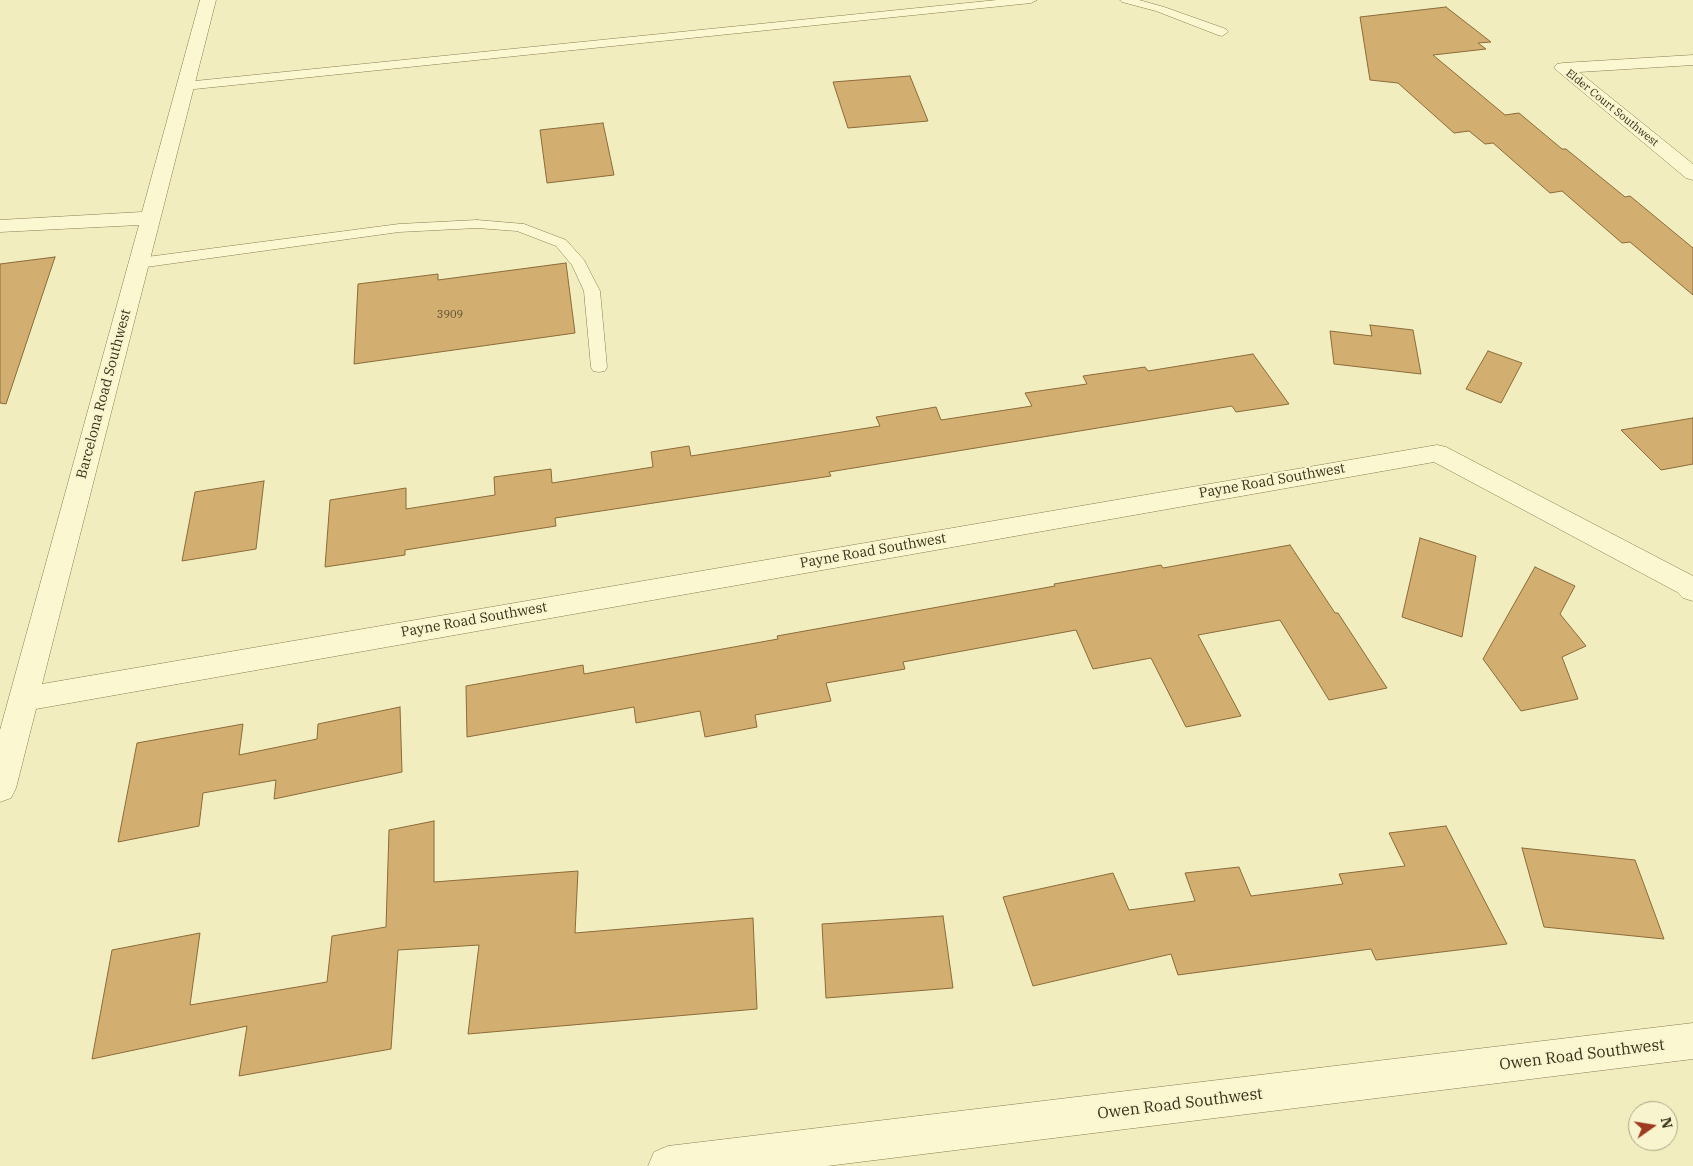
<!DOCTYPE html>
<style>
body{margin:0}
#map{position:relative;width:1693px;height:1166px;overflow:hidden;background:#f1edbe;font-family:"IBM Plex Serif",serif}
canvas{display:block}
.north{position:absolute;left:1628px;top:1101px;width:50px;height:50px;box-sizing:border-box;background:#f8f5ce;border:1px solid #aca686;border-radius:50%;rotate:77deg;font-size:14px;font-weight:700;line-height:20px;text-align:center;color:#39301b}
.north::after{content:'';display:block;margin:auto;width:18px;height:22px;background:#9e3a21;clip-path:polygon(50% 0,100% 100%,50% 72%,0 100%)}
</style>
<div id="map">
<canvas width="1693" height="1166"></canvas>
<div class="north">N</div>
</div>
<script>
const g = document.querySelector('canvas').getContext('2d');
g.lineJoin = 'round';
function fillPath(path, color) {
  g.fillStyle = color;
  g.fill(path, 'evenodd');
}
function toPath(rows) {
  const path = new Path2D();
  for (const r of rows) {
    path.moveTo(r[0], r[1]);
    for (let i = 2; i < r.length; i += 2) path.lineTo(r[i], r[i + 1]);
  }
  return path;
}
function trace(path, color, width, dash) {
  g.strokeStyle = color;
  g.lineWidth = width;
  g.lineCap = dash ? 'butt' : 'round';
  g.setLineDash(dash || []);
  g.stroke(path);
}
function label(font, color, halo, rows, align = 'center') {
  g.font = font + ' "IBM Plex Serif",serif';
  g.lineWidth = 4;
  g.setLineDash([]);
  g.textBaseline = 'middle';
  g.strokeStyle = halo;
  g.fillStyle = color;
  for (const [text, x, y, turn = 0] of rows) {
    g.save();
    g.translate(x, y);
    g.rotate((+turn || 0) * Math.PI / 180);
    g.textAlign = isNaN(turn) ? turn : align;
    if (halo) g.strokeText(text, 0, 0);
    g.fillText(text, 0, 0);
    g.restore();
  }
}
const building = toPath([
 [1446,7,1491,42,1478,43,1486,49,1433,55,1505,115,1519,113,1562,149,1566,149,1625,197,1630,196,1693,248,1693,295,1630,242,1622,243,1562,191,1550,193,1493,143,1485,144,1469,131,1454,133,1398,83,1370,80,1360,17,1446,7],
 [910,76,928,121,848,128,833,82,910,76],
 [603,123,614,175,547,183,540,130,603,123],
 [55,257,6,404,0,403,0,264,55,257],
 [566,263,575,333,354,364,358,284,438,274,438,280,566,263],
 [1370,325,1413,330,1421,374,1334,364,1330,331,1372,336,1370,325],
 [1488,351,1522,363,1501,403,1466,389,1488,351],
 [1253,354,1289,404,1236,412,1232,406,829,472,831,476,555,518,556,526,405,550,405,555,325,567,330,500,406,488,406,509,495,495,494,477,551,469,552,483,653,467,651,452,689,446,691,456,880,426,876,417,936,407,941,420,1032,406,1025,393,1087,384,1083,376,1145,367,1148,371,1253,354],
 [1693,418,1693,464,1661,470,1621,430,1693,418],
 [264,481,256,549,182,561,195,492,264,481],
 [1420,538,1476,556,1462,637,1402,617,1420,538],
 [1290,545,1335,613,1338,613,1387,688,1329,700,1280,620,1198,635,1241,716,1186,727,1151,658,1093,669,1076,630,903,662,905,669,826,683,831,701,755,715,757,727,705,737,700,711,636,723,634,707,467,737,466,686,583,665,584,674,778,639,777,636,1055,586,1054,584,1161,565,1163,568,1290,545],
 [1535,567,1575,586,1560,614,1586,646,1562,657,1578,699,1521,711,1483,659,1535,567],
 [400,707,402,772,274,799,276,780,203,793,199,826,118,842,137,743,243,724,239,755,317,739,318,724,400,707],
 [434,821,434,882,578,871,575,933,753,918,757,1009,468,1034,479,945,398,950,391,1049,239,1076,247,1026,92,1059,112,950,200,933,190,1005,327,982,332,936,386,927,389,830,434,821],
 [1446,826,1507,944,1376,960,1371,949,1178,975,1171,954,1033,986,1003,897,1113,873,1129,910,1195,901,1185,873,1239,867,1251,896,1343,884,1339,874,1405,866,1389,833,1446,826],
 [1522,848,1635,860,1664,939,1544,927,1522,848],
 [943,916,953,988,826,998,822,924,943,916]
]);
const service = toPath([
 [997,0,1037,0,1031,3,185,90,179,86,185,82,997,0],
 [1120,0,1139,0,1164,7,1226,29,1228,32,1222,36,1218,35,1156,11,1122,2,1120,0],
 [477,220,524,224,566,240,584,260,600,291,607,367,605,371,599,372,593,371,591,367,584,291,572,265,556,246,517,231,477,228,399,232,139,268,134,266,131,263,134,260,139,258,399,224,477,220]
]);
const minor = toPath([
 [200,0,216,0,42,684,1437,445,1446,447,1693,576,1693,601,1683,598,1677,592,1434,462,36,709,16,788,11,798,0,802,0,730,139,225,0,232,0,220,142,212,200,0],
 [1693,55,1693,65,1579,72,1693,164,1693,180,1686,178,1554,68,1557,64,1563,63,1693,55],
 [1693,1023,1693,1059,827,1166,648,1166,654,1152,668,1146,1693,1023]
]);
const farStreetnames = [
 ["Elder Court Southwest",1612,108,39]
];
const numberNames = [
 ["3909",450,315]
];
const streetNames = [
 ["Barcelona Road Southwest",104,394,-75],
 ["Payne Road Southwest",1272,481,-10],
 ["Payne Road Southwest",873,551,-10],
 ["Payne Road Southwest",474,620,-10]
];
const nearStreetnames = [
 ["Owen Road Southwest",1582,1055,-7],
 ["Owen Road Southwest",1180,1104,-7]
];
fillPath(building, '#d2ae70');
trace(building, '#8b6b39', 1);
trace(service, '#8a7d55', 1);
trace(minor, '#8a7d55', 1);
fillPath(service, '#fbf8d1');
fillPath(minor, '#fbf8d1');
label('11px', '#39301b', '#f8f5ce', farStreetnames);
label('11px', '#5f5030', null, numberNames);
label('14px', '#39301b', '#f8f5ce', streetNames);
label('16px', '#39301b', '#f8f5ce', nearStreetnames);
</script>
